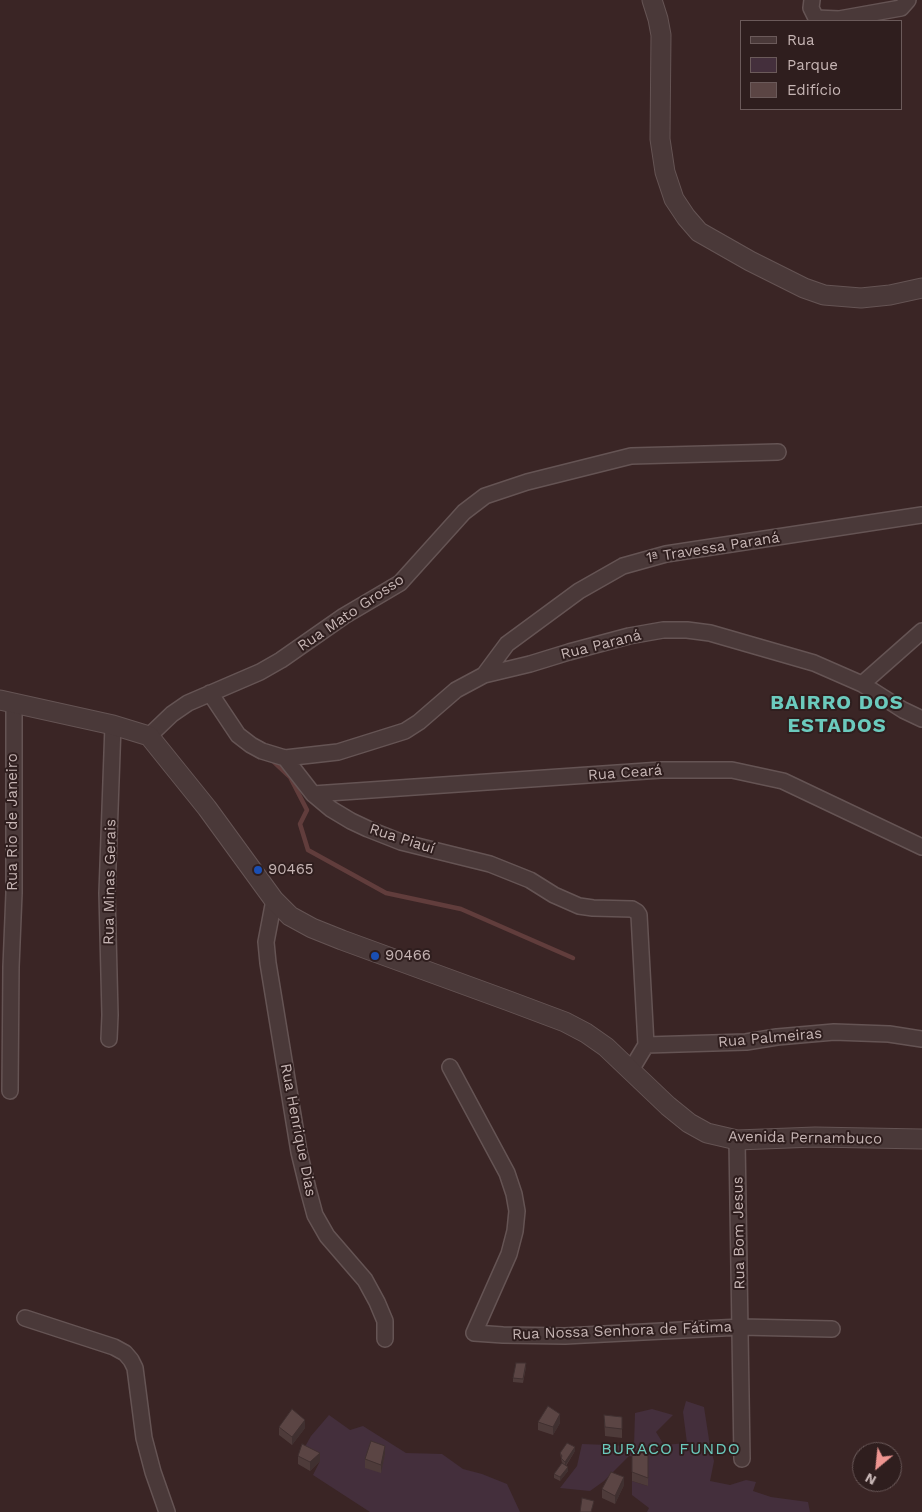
<!DOCTYPE html>
<meta charset="utf-8">
<style>
body{margin:0}
#map{position:relative;width:922px;height:1512px;overflow:hidden;background:#3a2525;font-family:"Work Sans",sans-serif}
canvas{display:block}
.legend{position:absolute;left:740px;top:20px;width:162px;height:90px;box-sizing:border-box;background:#2f1e1e;border:1px solid #6b5a5a;margin:0;padding:6px 9px;list-style:none;font-size:15px;color:#c6b5b4}
.legend li{display:flex;align-items:center;gap:10px;height:25px}
.legend b{width:25px;border:1px solid #6b5a5a}
.north{position:absolute;left:852px;top:1442px;width:50px;height:50px;box-sizing:border-box;background:#2f1e1e;border:1px solid #6b5a5a;border-radius:50%;rotate:208deg;font-size:14px;font-weight:700;line-height:20px;text-align:center;color:#c6b5b4}
.north::after{content:'';display:block;margin:auto;width:18px;height:22px;background:#ee9591;clip-path:polygon(50% 0,100% 100%,50% 72%,0 100%)}
</style>
<div id="map">
<canvas width="922" height="1512"></canvas>
<ul class="legend">
<li><b style="height:6px;background:#4a3939"></b>Rua</li>
<li><b style="height:14px;background:#442f3c"></b>Parque</li>
<li><b style="height:14px;background:#5b4544"></b>Edifício</li>
</ul>
<div class="north">N</div>
</div>
<script>
const g = document.querySelector('canvas').getContext('2d');
g.lineJoin = 'round';
function fillPath(path, color) {
  g.fillStyle = color;
  g.fill(path, 'evenodd');
}
function toPath(rows) {
  const path = new Path2D();
  for (const r of rows) {
    path.moveTo(r[0], r[1]);
    for (let i = 2; i < r.length; i += 2) path.lineTo(r[i], r[i + 1]);
  }
  return path;
}
function trace(path, color, width, dash) {
  g.strokeStyle = color;
  g.lineWidth = width;
  g.lineCap = dash ? 'butt' : 'round';
  g.setLineDash(dash || []);
  g.stroke(path);
}
function label(font, color, halo, rows, align = 'center') {
  g.font = font + ' "Work Sans",sans-serif';
  g.lineWidth = 4;
  g.setLineDash([]);
  g.textBaseline = 'middle';
  g.strokeStyle = halo;
  g.fillStyle = color;
  for (const [text, x, y, turn = 0] of rows) {
    g.save();
    g.translate(x, y);
    g.rotate((+turn || 0) * Math.PI / 180);
    g.textAlign = isNaN(turn) ? turn : align;
    if (halo) g.strokeText(text, 0, 0);
    g.fillText(text, 0, 0);
    g.restore();
  }
}
const green = toPath([
 [686,1401,704,1407,710,1446,714,1461,710,1481,730,1485,746,1480,756,1482,753,1491,771,1497,808,1502,810,1512,647,1512,649,1508,632,1495,632,1481,648,1486,648,1460,629,1456,604,1481,590,1491,560,1488,577,1466,582,1444,634,1446,635,1413,652,1409,673,1415,656,1432,664,1445,687,1443,683,1412],
 [329,1415,350,1430,363,1426,406,1453,442,1454,463,1469,482,1474,507,1484,520,1512,370,1512,313,1475,320,1461,302,1452,311,1436]
]);
const stream = toPath([
 [274,762,290,777,307,810,300,824,308,850,386,893,461,909,573,958]
]);
const minor = toPath([
 [812,0,811,8,816,18,839,19,901,8,908,0],
 [484,675,507,644,579,591,623,566,666,554,922,515],
 [862,684,922,631],
 [210,693,238,735,251,745,262,751,285,758,313,794,331,809,351,821,368,829,401,842,490,864,530,880,554,895,579,906,593,908,632,909,637,912,639,915,646,1045],
 [149,736,172,714,188,703,260,672,281,660,344,616,400,583,464,512,485,496,527,482,631,456,778,452],
 [285,758,338,752,405,731,419,722,456,690,484,675,530,664,569,652,629,636,663,630,687,630,710,633,814,663,862,684,903,710,922,719],
 [313,794,661,770,732,770,783,781,922,847],
 [274,900,266,942,268,963,299,1152,308,1189,315,1215,327,1236,365,1280,377,1302,385,1321,385,1339],
 [109,1039,110,1015,107,893,113,725],
 [450,1067,507,1173,514,1194,517,1211,515,1231,509,1254,474,1333,503,1335,565,1336,741,1327,832,1329],
 [631,1070,646,1045,746,1042,777,1037,834,1032,889,1034,922,1039],
 [10,1091,11,967,14,893,14,703],
 [737,1140,742,1459],
 [25,1318,114,1347,125,1353,131,1360,135,1368,144,1438,153,1472,167,1512]
]);
const tertiary = toPath([
 [652,0,658,19,661,35,660,139,665,172,674,199,686,217,699,232,750,261,804,288,824,295,861,298,890,295,922,288],
 [0,700,113,725,149,736,207,808,274,900,290,916,312,928,342,940,509,1001,565,1022,586,1033,606,1047,668,1106,689,1123,707,1133,737,1140,815,1137,922,1139]
]);
const wall = toPath([
 [526,1367,523,1383,513,1382,513,1378],
 [604,1415,622,1417,622,1438,605,1436],
 [538,1422,560,1423,553,1435,538,1430],
 [279,1427,305,1428,292,1445,279,1435],
 [575,1451,566,1466,568,1471,560,1481,554,1478,554,1474,562,1463,560,1453],
 [648,1452,648,1486,632,1481,632,1453],
 [385,1454,381,1473,365,1468,365,1459],
 [298,1456,320,1461,310,1471,298,1464],
 [624,1485,615,1504,602,1498,602,1489]
]);
const shadedWall = toPath([
 [560,1414,560,1423,553,1435,553,1427],
 [305,1420,305,1428,292,1445,292,1437],
 [385,1446,385,1454,381,1473,381,1465],
 [575,1447,575,1451,565,1466,565,1462],
 [320,1453,320,1461,310,1471,310,1462],
 [568,1467,568,1471,560,1481,560,1477],
 [624,1477,624,1485,615,1504,615,1496]
]);
const building = toPath([
 [516,1363,526,1363,523,1379,513,1378,516,1363],
 [548,1406,560,1414,553,1427,538,1422,548,1406],
 [292,1409,305,1420,292,1437,279,1427,292,1409],
 [604,1415,622,1417,622,1429,605,1427,604,1415],
 [371,1441,385,1446,381,1465,365,1459,371,1441],
 [567,1443,575,1447,565,1462,561,1458,562,1456,560,1453,567,1443],
 [302,1444,320,1453,310,1462,298,1456,302,1444],
 [648,1452,648,1478,632,1472,632,1453,648,1452],
 [562,1463,568,1467,560,1477,554,1474,562,1463],
 [611,1472,624,1477,615,1496,602,1489,611,1472],
 [582,1498,594,1501,591,1512,580,1512,582,1498]
]);
const markers = [
 [258,870,5,"#1a4fb4"],
 [375,956,5,"#1a4fb4"]
];
const streetNames = [
 ["1ª Travessa Paraná",713,548,-9],
 ["Rua Mato Grosso",351,613,-34],
 ["Rua Paraná",601,645,-14],
 ["Rua Ceará",625,773,-4],
 ["Rua Rio de Janeiro",13,822,-90],
 ["Rua Piauí",402,839,18],
 ["Rua Minas Gerais",110,882,-89],
 ["Rua Palmeiras",770,1038,-5],
 ["Rua Henrique Dias",298,1130,79],
 ["Avenida Pernambuco",805,1138,1],
 ["Rua Bom Jesus",739,1233,-91],
 ["Rua Nossa Senhora de Fátima",622,1331,-2]
];
const poiNames = [
 ["90465",268,870],
 ["90466",385,956]
];
const neighbourhoodNames = [
 ["BURACO FUNDO",671,1449]
];
const districtNames = [
 ["BAIRRO DOS",837,703],
 ["ESTADOS",837,726]
];
fillPath(green, '#442f3c');
trace(stream, '#613d3c', 4.5);
trace(minor, '#655454', 18);
trace(tertiary, '#655454', 21);
trace(minor, '#4a3939', 15);
trace(tertiary, '#4a3939', 19);
fillPath(wall, '#4e3b3a');
fillPath(shadedWall, '#403030');
fillPath(building, '#5b4544');
trace(building, '#403030', 1);
for (const [x, y, r, color] of markers) {
  const dot = new Path2D();
  dot.arc(x, y, r, 0, 2 * Math.PI);
  g.fillStyle = color;
  g.fill(dot);
  trace(dot, '#2f1e1e', 2);
}
label('15px', '#c6b5b4', '#2f1e1e', streetNames);
label('15px', '#c6b5b4', '#2f1e1e', poiNames, 'left');
g.letterSpacing = '1px';
label('16px', '#6bcabd', '#2f1e1e', neighbourhoodNames);
g.letterSpacing = '0px';
g.letterSpacing = '1px';
label('bold 20px', '#6bcabd', '#2f1e1e', districtNames);
g.letterSpacing = '0px';
</script>
